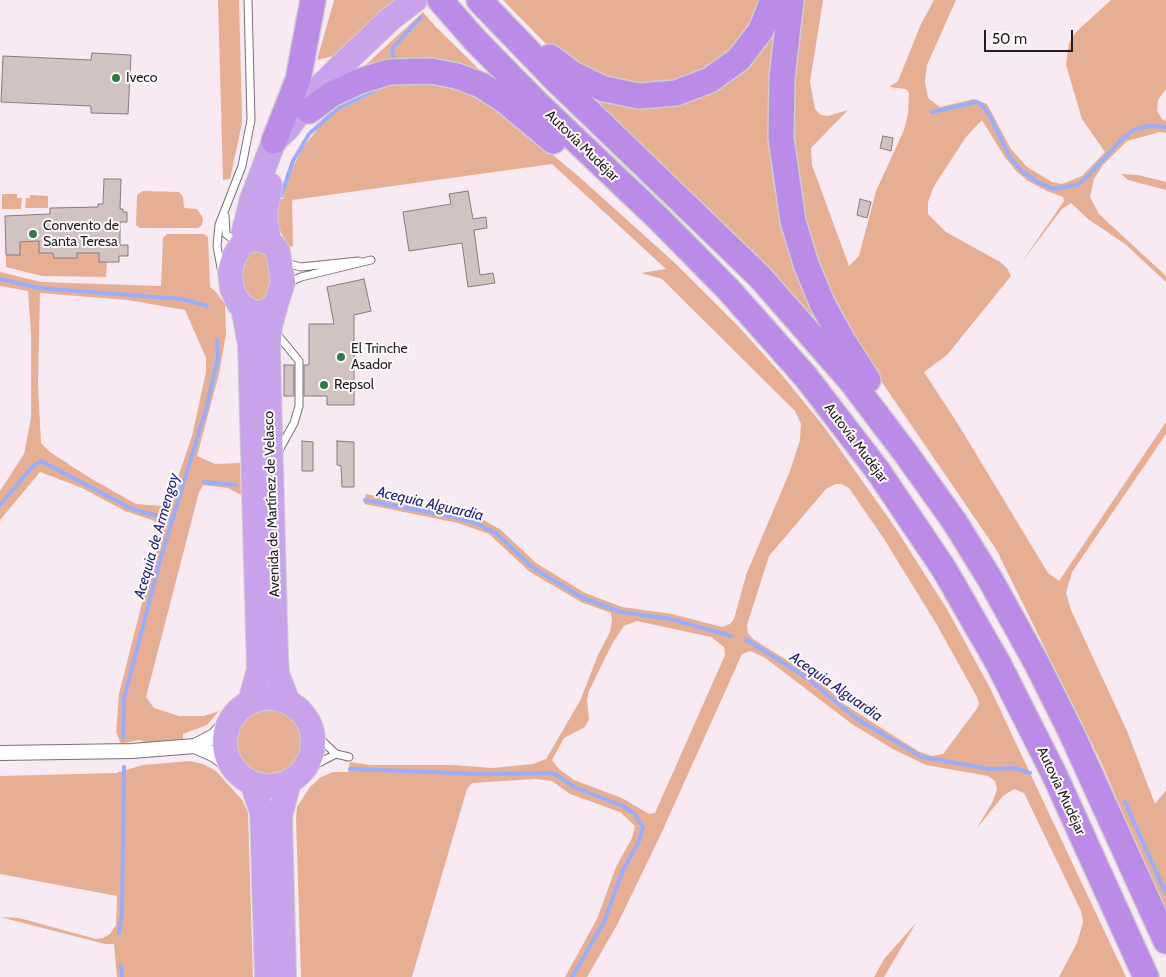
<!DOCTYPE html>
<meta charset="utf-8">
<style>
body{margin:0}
#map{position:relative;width:1166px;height:977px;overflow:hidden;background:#f8eaf2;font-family:Cabin,sans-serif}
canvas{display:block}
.scale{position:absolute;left:984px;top:30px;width:89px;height:22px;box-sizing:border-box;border:2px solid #221c20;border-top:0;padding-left:6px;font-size:15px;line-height:18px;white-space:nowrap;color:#221c20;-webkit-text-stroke:4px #fefbfc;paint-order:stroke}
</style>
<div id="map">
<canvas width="1166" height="977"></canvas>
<div class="scale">50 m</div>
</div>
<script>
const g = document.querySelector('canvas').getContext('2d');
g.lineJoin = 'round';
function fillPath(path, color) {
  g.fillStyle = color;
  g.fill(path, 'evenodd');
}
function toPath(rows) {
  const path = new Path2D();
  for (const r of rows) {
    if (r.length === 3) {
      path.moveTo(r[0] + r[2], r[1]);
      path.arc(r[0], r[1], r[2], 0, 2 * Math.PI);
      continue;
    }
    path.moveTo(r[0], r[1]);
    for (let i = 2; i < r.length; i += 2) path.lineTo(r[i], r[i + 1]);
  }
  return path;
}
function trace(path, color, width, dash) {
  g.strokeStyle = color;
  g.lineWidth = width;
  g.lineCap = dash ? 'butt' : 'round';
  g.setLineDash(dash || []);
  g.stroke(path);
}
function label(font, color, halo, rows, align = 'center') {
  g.font = font + ' Cabin,sans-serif';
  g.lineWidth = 4;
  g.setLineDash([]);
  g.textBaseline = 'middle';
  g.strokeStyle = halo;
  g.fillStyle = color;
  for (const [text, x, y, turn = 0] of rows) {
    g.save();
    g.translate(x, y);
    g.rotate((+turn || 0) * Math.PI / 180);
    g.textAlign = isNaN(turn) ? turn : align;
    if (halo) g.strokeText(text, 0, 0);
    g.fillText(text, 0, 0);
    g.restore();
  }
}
const green = toPath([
 [218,0,239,0,241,78,242,123,230,179,223,180],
 [334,0,396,0,333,56,317,60],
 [503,0,767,0,746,41,690,80,622,85,562,56,544,42],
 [802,0,823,0,810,82,815,109,821,115,828,116,848,110,811,148,812,165,849,266,859,256,876,191,904,130,908,114,909,93,906,89,889,87,898,81,921,24,934,0,956,0,927,65,925,82,928,98,940,107,974,99,987,104,1011,149,1027,167,1052,182,1062,184,1082,176,1105,152,1082,119,1066,65,1069,43,1076,32,1111,0,1166,0,1166,89,1158,100,1157,111,1162,119,1166,121,1166,133,1160,132,1127,141,1102,166,1094,179,1090,197,1099,214,1166,276,1166,282,1125,244,1088,219,1071,203,1062,209,1021,263,1064,201,1063,197,1047,191,1028,181,1016,171,1004,156,982,120,966,137,934,186,928,202,928,214,946,232,1000,262,1007,268,1011,276,947,355,924,372,958,424,1048,573,1059,581,1166,422,1166,434,1072,572,1066,593,1071,610,1127,731,1155,804,1166,790,1166,912,1100,760,996,549,851,337,836,309,806,231,790,117],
 [423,12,434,25,495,85,358,72],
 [776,16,774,114,831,336,762,262,681,182,579,87,677,100],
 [399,81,433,81,472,94,501,112,577,175,676,264,738,326,782,375,825,428,894,526,947,609,990,688,1126,977,1059,977,1077,943,1083,922,1081,911,1024,793,1014,789,1003,796,977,828,993,801,997,789,995,781,988,776,926,765,893,749,852,724,764,657,750,651,742,654,661,834,617,925,587,977,565,977,597,919,616,867,632,838,635,826,620,812,570,794,552,781,535,779,472,783,467,789,412,977,301,977,296,819,297,807,310,787,321,777,333,772,348,772,350,762,370,765,453,765,492,768,533,764,546,759,580,701,598,655,610,632,612,621,611,613,581,602,530,572,489,534,458,523,364,504,366,494,480,518,501,530,536,563,585,593,622,607,672,614,722,627,730,624,734,619,746,575,790,471,800,440,801,424,795,411,662,279,641,273,666,269,552,164,292,200,293,246,289,247,277,225,277,199,283,199,286,183,302,148,325,120,337,111,385,87,398,84],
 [835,484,841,484,849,488,884,539,937,625,977,697,979,704,976,710,943,754,932,756,920,752,897,738,844,704,820,681,753,639,748,633,747,625,769,556,826,489],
 [637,621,711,637,724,647,725,655,655,813,649,814,622,798,574,780,559,769,552,760,564,738,585,727,589,719,587,700,589,691,612,644,624,626],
 [1121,174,1138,175,1166,182,1166,190,1128,180],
 [143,191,179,192,183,197,184,208,197,209,203,218,202,225,198,228,140,228,136,225,137,195],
 [2,194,17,194,17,198,22,198,21,209,2,209],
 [30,195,48,196,48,208,25,208,26,198,30,198],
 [167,234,204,234,208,237,210,287,216,292,225,304,226,334,219,374,197,456,215,464,240,463,241,495,228,488,203,485,199,492,146,697,154,708,179,716,204,716,219,711,207,725,183,734,183,741,148,743,139,740,121,744,116,732,119,694,160,532,157,524,152,520,125,511,82,488,40,472,0,520,0,491,24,454,31,418,31,334,28,291,0,286,0,272,41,282,161,286,163,238],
 [40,293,128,300,185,310,206,358,206,372,192,436,174,489,168,502,163,506,136,504,90,478,50,452,41,443,38,385],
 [39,241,39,253,53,253,54,258,77,258,77,253,99,253,99,262,107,262,106,277,42,276,6,267,6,255,20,255,20,242],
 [253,249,268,253,274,282,263,303,249,301,241,280,243,260],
 [269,742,32],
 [190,761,203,764,216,771,243,801,248,813,253,977,117,977,114,944,105,944,0,917,19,918,96,939,103,938,110,934,116,925,117,896,0,874,0,776,116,773,143,765],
 [916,923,884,977,874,977,884,959]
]);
const stream = toPath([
 [393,62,392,49,421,17],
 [932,112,977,102,983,106,990,116,1010,158,1023,172,1039,183,1054,189,1077,185,1087,177,1123,138,1135,129,1149,126,1166,127],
 [281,196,293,161,309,134,337,109,381,87],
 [0,279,39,288,182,299,207,306],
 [204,482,236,485],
 [365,500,459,518,478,524,497,534,533,568,583,598,621,612,671,619,731,636],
 [0,505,32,467,41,461,132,509,172,520],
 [745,639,806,677,857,719,922,757,990,769,1014,768,1030,773],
 [123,738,124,699,159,564,206,409,218,357,217,340],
 [350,769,483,774,549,773,555,774,574,787,623,806,634,813,643,827,639,841,623,870,604,922,572,977],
 [1125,802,1166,894],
 [119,933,122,913,124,767],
 [121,966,122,977]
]);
const building = toPath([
 [92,53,131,55,128,114,91,113,91,106,1,102,3,56,91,60,92,53],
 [883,136,893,138,891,151,880,148,883,136],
 [104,179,121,179,120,209,123,209,123,212,127,212,127,222,120,222,120,245,128,245,128,256,119,256,119,262,99,262,99,253,77,253,77,258,54,258,53,253,39,253,39,241,20,242,20,255,6,255,5,216,50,214,50,208,98,207,98,204,103,204,104,179],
 [468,191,473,219,486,217,487,228,474,230,480,275,493,273,495,283,468,287,462,243,409,251,403,212,451,204,449,194,468,191],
 [860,199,871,202,867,218,857,215,860,199],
 [364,279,371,311,354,315,354,405,327,405,327,396,304,396,304,365,309,365,309,324,334,324,327,287,364,279],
 [284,365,294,365,294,396,284,396,284,365],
 [302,441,313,442,313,471,302,471,302,441],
 [337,441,354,442,354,487,342,487,341,466,337,465,337,441]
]);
const service = toPath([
 [225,216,226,234,239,244],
 [285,263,301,267,358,261],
 [222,273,217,246,219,225,242,166,251,120,248,0],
 [287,283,301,277,371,260],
 [276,333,299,361,299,406,294,423,278,452],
 [312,731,336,754,349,757],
 [303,771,336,754]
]);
const minor = toPath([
 [195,746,215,755,234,769],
 [0,753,132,751,195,746,214,736,236,713]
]);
const trunk = toPath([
 [262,239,274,246,278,252,283,282,276,304,266,312,254,313,239,304,232,289,230,272,234,257,241,245,249,240,262,239],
 [245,242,244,231,252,199,274,141,287,129,314,93,344,63,389,20,415,0],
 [269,242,265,216,270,185],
 [276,304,270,326,268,352,276,658,277,674,288,702],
 [243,308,250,344,259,670,250,702],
 [269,742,44],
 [252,783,262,812,267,977],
 [284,977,280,816,289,782]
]);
const motorway = toPath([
 [440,0,475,40,537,103,658,218,728,289,806,377,878,471,944,569,998,663,1055,776,1146,977],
 [479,0,557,81,760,277,851,381,907,455,954,521,990,579,1037,664,1071,732,1166,941],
 [791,0,782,78,781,138,793,221,806,264,822,303,843,341,868,380],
 [550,57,573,74,604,89,639,96,676,93,710,80,739,59,761,30,773,0],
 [309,111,332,94,360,81,389,72,431,71,457,76,481,85,504,100,553,141],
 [274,141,298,80,313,0]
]);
const markers = [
 [116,78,5,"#317946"],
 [33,234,5,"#317946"],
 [341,357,5,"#317946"],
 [324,385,5,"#317946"]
];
const poiNames = [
 ["Iveco",126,78],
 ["Convento de",43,226],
 ["Santa Teresa",43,242],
 ["El Trinche",351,349],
 ["Asador",351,365],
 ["Repsol",334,385]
];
const streetNames = [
 ["Autovía Mudéjar",582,146,44],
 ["Autovía Mudéjar",856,443,53],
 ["Avenida de Martínez de Velasco",272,504,-92],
 ["Autovía Mudéjar",1061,791,65]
];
const waterNames = [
 ["Acequia Alguardia",430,504,13],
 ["Acequia de Armengoy",157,536,-74],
 ["Acequia Alguardia",836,687,35]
];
fillPath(green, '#e6af93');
trace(stream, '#99adfc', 4);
fillPath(building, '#d3c2c2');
trace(building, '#8a7a7b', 1);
trace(service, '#7a6d75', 9);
trace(minor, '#7a6d75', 16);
trace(trunk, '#cecdce', 26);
trace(motorway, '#cecdce', 28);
trace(service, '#fff', 7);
trace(minor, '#fff', 14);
trace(trunk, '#c8a3ec', 24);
trace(motorway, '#ba8ce8', 25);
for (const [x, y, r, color] of markers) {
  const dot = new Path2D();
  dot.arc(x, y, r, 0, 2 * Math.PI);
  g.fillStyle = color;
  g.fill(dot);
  trace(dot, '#fefbfc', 2);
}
label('14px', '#221c20', '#fefbfc', poiNames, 'left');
label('14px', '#221c20', '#fefbfc', streetNames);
label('italic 15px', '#20267e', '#fefbfc', waterNames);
</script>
